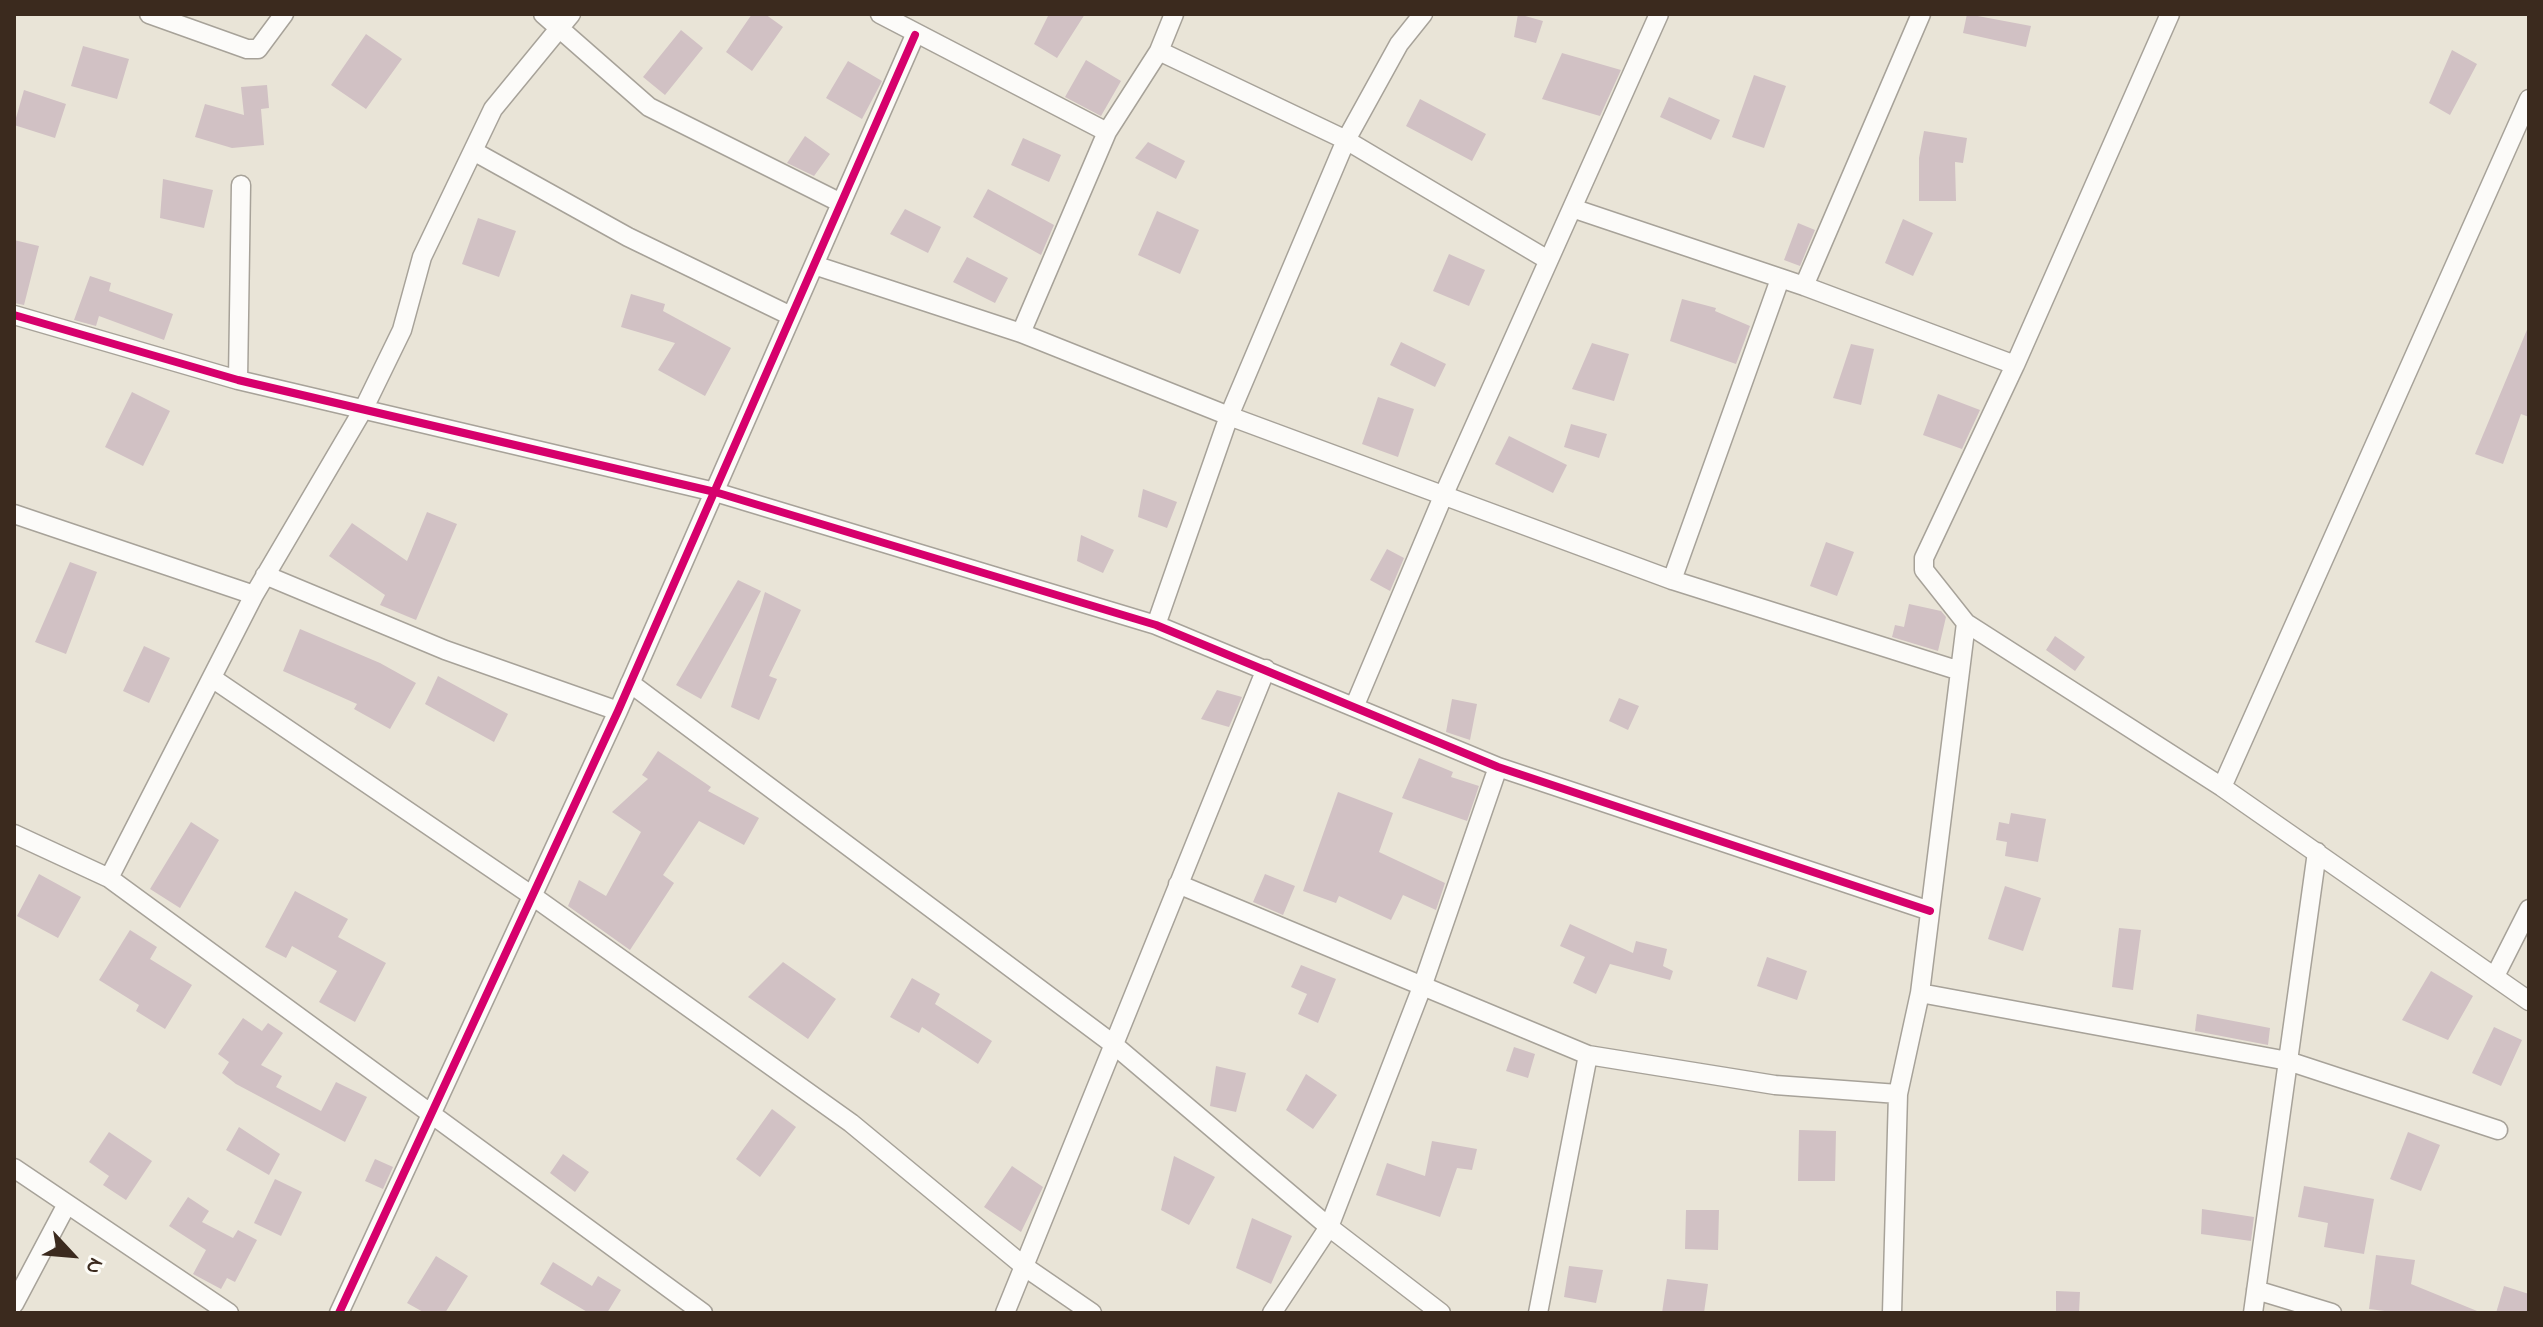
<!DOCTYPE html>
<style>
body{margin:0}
#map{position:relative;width:2543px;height:1327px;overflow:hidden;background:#e9e4d7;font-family:"Indie Flower",sans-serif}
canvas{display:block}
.frame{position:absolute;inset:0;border:16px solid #3b2a1e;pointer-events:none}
.north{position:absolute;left:32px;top:1215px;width:80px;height:80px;-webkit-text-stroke:6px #fdfcf7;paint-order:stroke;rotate:116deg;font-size:22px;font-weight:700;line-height:32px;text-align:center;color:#3b2a1e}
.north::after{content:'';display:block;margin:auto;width:28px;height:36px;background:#3b2a1e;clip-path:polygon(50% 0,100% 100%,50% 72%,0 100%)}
</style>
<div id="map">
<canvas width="2543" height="1327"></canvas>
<div class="frame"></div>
<div class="north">N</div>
</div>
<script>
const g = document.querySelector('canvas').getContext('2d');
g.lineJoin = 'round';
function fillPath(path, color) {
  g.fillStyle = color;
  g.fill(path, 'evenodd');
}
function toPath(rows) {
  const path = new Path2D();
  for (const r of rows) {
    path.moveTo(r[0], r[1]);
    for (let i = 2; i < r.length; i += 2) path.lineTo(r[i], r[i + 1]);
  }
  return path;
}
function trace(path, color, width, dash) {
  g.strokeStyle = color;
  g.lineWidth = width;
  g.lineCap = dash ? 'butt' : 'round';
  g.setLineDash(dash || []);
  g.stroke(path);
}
const building = toPath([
 [752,14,765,14,783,27,752,71,726,52],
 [1049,14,1085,14,1057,58,1034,44],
 [1518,14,1543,21,1536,43,1514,37],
 [1967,14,2031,26,2026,47,1963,33],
 [681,30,703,48,665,95,643,77],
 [366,34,402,59,366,109,331,85],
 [83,46,129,59,117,99,71,86],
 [2452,50,2477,64,2450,115,2429,103],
 [1562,53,1621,70,1600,116,1542,99],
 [1086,60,1121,81,1101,116,1065,97],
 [848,61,882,81,862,119,826,98],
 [1754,75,1786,86,1764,148,1732,137],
 [267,85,269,108,261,109,264,145,232,148,195,137,205,104,244,115,241,87],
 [24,90,66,104,55,138,14,125],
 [1669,97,1720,120,1711,140,1660,117],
 [1420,99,1486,134,1472,161,1406,126],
 [1924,131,1967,138,1963,163,1955,162,1956,201,1919,201,1919,158],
 [805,136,830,154,814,176,787,163],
 [1023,138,1061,155,1049,182,1011,165],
 [1148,142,1185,161,1176,179,1135,158],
 [163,179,213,190,204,228,160,218],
 [988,189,1054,225,1041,255,973,217],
 [905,209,941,227,928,253,890,234],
 [1157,211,1199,230,1180,274,1138,255],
 [478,218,516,231,499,277,462,264],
 [1903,219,1933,233,1913,276,1885,263],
 [1798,223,1815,230,1800,266,1784,260],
 [14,240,39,246,24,305,14,303],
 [1449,254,1485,270,1469,306,1433,291],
 [967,257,1008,278,995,303,953,282],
 [90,276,111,283,109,291,173,314,164,340,99,316,96,326,74,320],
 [631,294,665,304,663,311,731,348,705,396,658,370,675,343,621,327],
 [1682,299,1716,308,1715,311,1750,326,1736,364,1670,341],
 [2529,325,2529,417,2521,414,2503,464,2475,454],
 [1401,342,1446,364,1435,387,1390,365],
 [1592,343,1629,354,1614,401,1572,389],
 [1851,344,1874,349,1861,405,1833,398],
 [132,392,170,411,143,466,105,447],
 [1938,394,1980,410,1962,449,1923,435],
 [1378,397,1414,409,1398,457,1362,444],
 [1571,424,1607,434,1599,458,1564,447],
 [1509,436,1567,465,1553,493,1495,464],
 [1143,489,1177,502,1167,528,1138,517],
 [427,512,457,524,416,620,380,605,385,595,329,556,352,523,407,561],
 [1081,535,1114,550,1103,573,1077,561],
 [1826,542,1854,552,1837,596,1810,586],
 [1387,549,1404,558,1390,591,1370,580],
 [70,562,97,572,66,654,35,642],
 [738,580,761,591,701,699,676,685],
 [765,592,801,610,769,676,777,679,759,720,731,707],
 [1909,604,1941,611,1946,617,1938,651,1892,637,1895,625,1904,627],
 [300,629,380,663,416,683,390,729,354,709,357,704,283,671],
 [2055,636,2085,657,2075,671,2046,650],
 [144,646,170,658,149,703,123,691],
 [438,676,508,714,494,742,425,704],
 [1217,690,1242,697,1229,727,1201,719],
 [1619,698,1639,706,1628,730,1609,721],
 [1452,699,1477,704,1470,740,1446,732],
 [658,751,711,787,708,791,759,818,744,845,699,821,663,875,674,883,630,950,568,906,579,880,606,896,641,832,612,812,648,779,642,775],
 [1419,758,1453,772,1451,777,1479,786,1467,821,1402,798],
 [1338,792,1393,813,1379,852,1445,883,1436,910,1403,895,1391,920,1339,896,1336,903,1303,891],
 [2011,813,2046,819,2038,862,2005,856,2007,842,1996,840,1999,822,2009,824],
 [191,822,219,840,180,908,150,889],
 [39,874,81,897,58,938,17,916],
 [1265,874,1295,886,1283,915,1253,902],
 [2005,886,2041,898,2023,951,1988,939],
 [295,891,348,919,338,937,386,963,355,1022,319,1002,337,971,292,946,286,958,265,947],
 [1570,924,1633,953,1636,941,1667,949,1663,966,1673,971,1670,980,1610,964,1596,994,1573,983,1585,957,1560,946],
 [2119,928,2141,930,2133,990,2112,987],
 [130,930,157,947,150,959,192,985,165,1029,136,1011,139,1005,99,980],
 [1767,957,1807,971,1797,1000,1757,986],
 [783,962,836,999,808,1039,748,997],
 [1301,965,1336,979,1318,1023,1298,1014,1307,994,1291,987],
 [2431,971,2473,996,2448,1040,2402,1020],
 [912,978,940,994,935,1004,992,1041,978,1064,922,1027,919,1033,890,1017],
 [2197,1014,2270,1028,2268,1045,2195,1031],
 [243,1018,262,1031,268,1023,283,1033,261,1065,282,1076,276,1087,321,1111,336,1082,367,1097,345,1142,236,1084,222,1073,229,1062,218,1054],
 [2494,1027,2522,1040,2501,1086,2472,1073],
 [1514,1047,1535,1054,1528,1078,1506,1071],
 [1216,1066,1246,1073,1236,1112,1210,1106],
 [1306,1074,1337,1095,1313,1129,1286,1110],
 [772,1109,796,1127,760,1177,736,1159],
 [239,1127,280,1154,269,1175,226,1150],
 [1799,1130,1836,1131,1835,1181,1798,1181],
 [109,1132,152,1161,126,1200,103,1185,109,1176,89,1162],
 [2408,1132,2440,1145,2421,1191,2390,1179],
 [1432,1141,1477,1149,1472,1170,1457,1168,1440,1217,1376,1195,1387,1163,1425,1176],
 [563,1154,589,1172,575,1192,550,1173],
 [1174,1156,1215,1177,1189,1225,1161,1210],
 [375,1159,393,1167,383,1189,365,1181],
 [1012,1166,1043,1187,1021,1232,984,1207],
 [275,1179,302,1192,281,1236,254,1223],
 [2304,1186,2374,1199,2364,1254,2324,1247,2328,1223,2298,1217],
 [188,1197,209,1211,202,1222,233,1238,238,1230,257,1240,235,1282,227,1278,221,1289,193,1274,206,1250,169,1226],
 [2202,1209,2254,1217,2251,1241,2201,1234],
 [1686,1210,1719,1210,1718,1250,1685,1249],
 [1252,1218,1292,1236,1271,1284,1236,1268],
 [2376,1255,2415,1260,2411,1284,2482,1313,2400,1313,2369,1309],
 [436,1256,468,1276,445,1313,425,1313,407,1303],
 [553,1262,592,1286,598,1276,621,1290,607,1313,589,1313,540,1284],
 [1569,1266,1603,1270,1596,1303,1564,1297],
 [1667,1279,1708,1284,1704,1313,1662,1313],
 [2504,1286,2529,1294,2529,1313,2496,1313],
 [2056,1291,2080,1292,2079,1313,2056,1313]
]);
const street = toPath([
 [149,14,247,49,258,49,284,14],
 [543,14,649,107,841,203],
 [880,14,1107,132],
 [2170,14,2015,365,1924,558,1924,570,1966,623,2222,787,2529,1001],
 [1159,51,1346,140,1548,260],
 [475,152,628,237,791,316],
 [1572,208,1804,286,2015,365],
 [814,265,1021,333,1229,416,1672,580,1960,671],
 [1804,286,1921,14],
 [14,315,238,380,715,492,1156,625,1498,767,1930,911],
 [1021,333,1107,132,1159,51,1174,14],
 [238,380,241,185],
 [14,514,254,595],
 [265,575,445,650,618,711],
 [1672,580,1780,279],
 [1156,625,1229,416,1346,140,1399,44,1423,14],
 [212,678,534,897,851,1123,1025,1267,1092,1313],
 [630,683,1113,1044,1329,1227,1441,1313],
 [1355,705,1444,494,1659,14],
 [2222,787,2529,99],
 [14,834,109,878,703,1313],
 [109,878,254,595,364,408,402,330,422,257,493,109,571,14],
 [1178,884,1588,1055,1775,1085,1898,1094],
 [2495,976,2529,909],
 [1920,993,2288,1061,2498,1130],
 [14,1168,229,1313],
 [2256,1290,2332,1313],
 [14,1304,67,1204],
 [339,1313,618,711,915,35],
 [1005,1313,1266,669],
 [1272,1313,1329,1227,1422,987,1498,767],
 [1538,1313,1588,1055],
 [1892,1313,1898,1094,1920,993,1966,623],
 [2253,1313,2317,852]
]);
const cycleway = toPath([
 [14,315,238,380,715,492,1156,625,1498,767,1930,911],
 [339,1313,618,711,915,35]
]);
fillPath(building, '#d1c1c4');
trace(street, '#a7a299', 21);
trace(street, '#fcfbf9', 18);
trace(cycleway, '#d6006c', 8);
</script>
